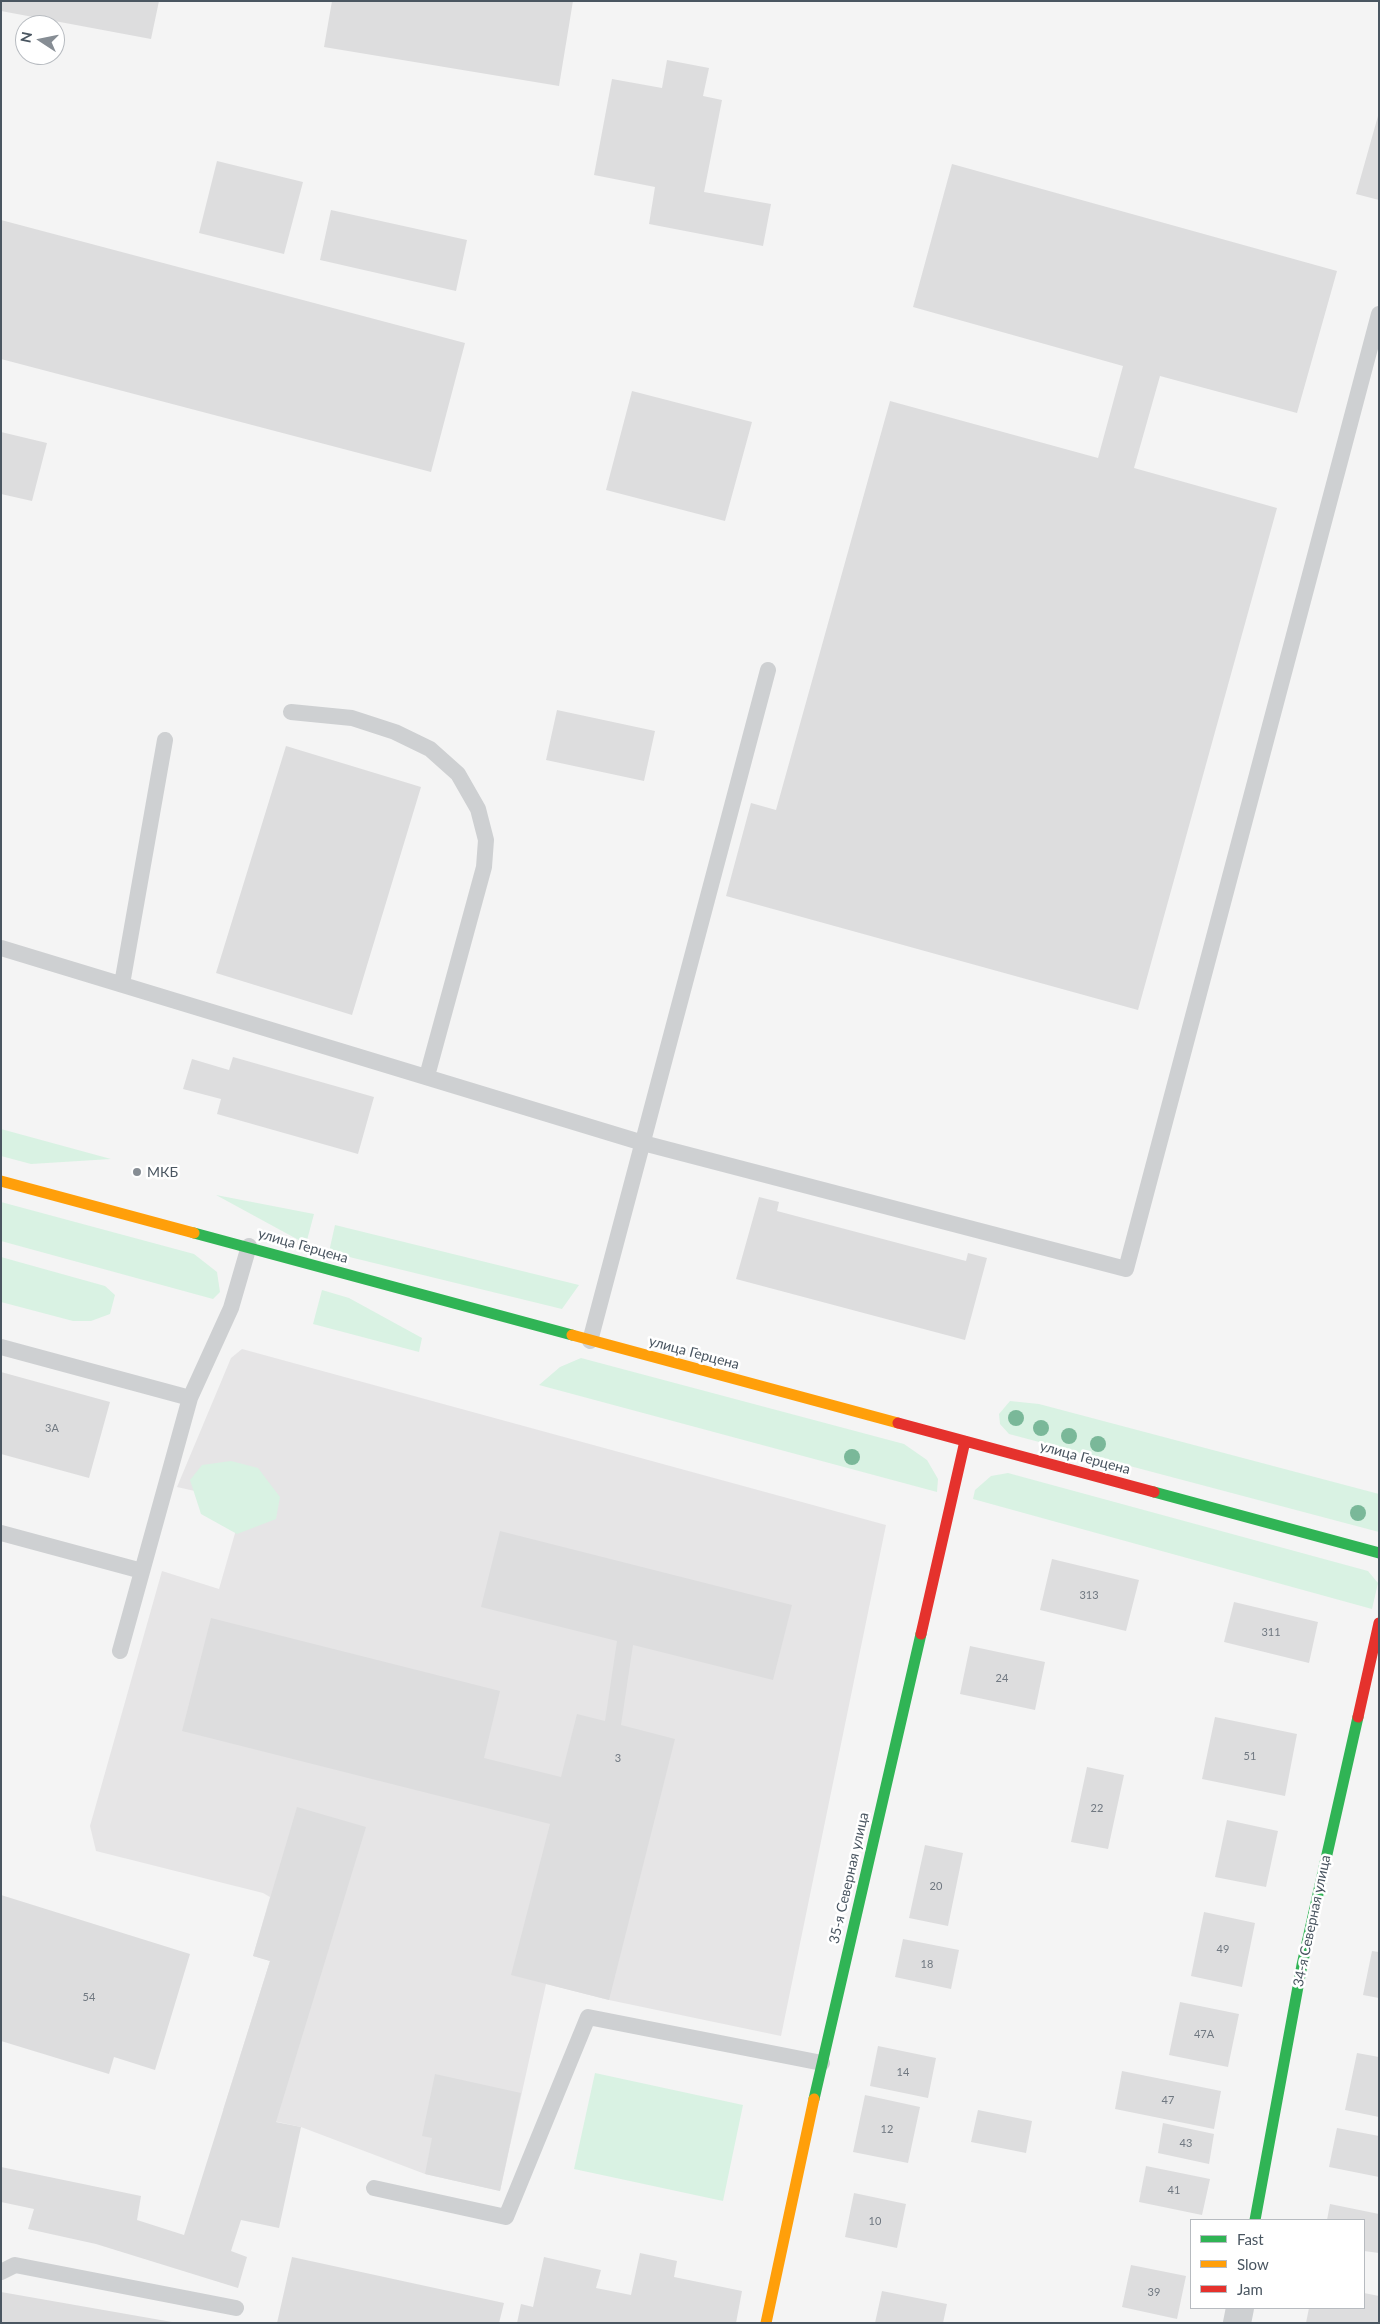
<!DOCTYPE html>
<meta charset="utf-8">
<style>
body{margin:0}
#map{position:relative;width:1380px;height:2324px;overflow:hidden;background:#f4f4f4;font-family:Lato,sans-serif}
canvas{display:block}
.frame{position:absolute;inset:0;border:2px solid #4a5661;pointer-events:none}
.legend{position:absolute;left:1190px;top:2219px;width:175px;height:90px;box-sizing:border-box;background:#fff;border:1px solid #b7bbc0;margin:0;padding:6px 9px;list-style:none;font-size:15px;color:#4a5661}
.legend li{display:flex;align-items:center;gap:10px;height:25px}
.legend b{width:25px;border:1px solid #b7bbc0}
.north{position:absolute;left:15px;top:15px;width:50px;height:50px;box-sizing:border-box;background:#fff;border:1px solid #b7bbc0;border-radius:50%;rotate:281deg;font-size:14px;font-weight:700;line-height:20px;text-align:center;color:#4a5661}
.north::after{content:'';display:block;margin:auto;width:18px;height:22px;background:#868d94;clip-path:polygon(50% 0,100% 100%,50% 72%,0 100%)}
</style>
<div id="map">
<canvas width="1380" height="2324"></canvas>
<div class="frame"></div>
<ul class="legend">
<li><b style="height:6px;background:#30b455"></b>Fast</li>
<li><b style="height:6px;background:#ff9f0a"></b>Slow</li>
<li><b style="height:6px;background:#e5322d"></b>Jam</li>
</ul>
<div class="north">N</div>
</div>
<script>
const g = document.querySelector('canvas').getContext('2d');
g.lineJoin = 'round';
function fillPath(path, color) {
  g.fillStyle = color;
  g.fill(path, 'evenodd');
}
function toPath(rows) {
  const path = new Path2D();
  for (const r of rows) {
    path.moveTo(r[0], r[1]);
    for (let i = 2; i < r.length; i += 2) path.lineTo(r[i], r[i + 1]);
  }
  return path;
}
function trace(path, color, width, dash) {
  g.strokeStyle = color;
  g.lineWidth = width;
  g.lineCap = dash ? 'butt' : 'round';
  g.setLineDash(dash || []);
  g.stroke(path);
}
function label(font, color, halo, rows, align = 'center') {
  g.font = font + ' Lato,sans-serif';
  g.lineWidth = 5;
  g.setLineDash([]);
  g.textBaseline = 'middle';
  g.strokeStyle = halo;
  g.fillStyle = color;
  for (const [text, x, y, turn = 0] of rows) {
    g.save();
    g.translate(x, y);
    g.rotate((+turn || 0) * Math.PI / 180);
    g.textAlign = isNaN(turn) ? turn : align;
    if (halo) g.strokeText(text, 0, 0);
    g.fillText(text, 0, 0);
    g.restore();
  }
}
const education = toPath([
 [242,1349,886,1525,781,2036,609,2000,546,1984,500,2191,425,2174,301,2127,223,2110,270,1961,253,1956,270,1897,263,1893,96,1851,90,1826,162,1571,219,1589,244,1502,177,1487,231,1358]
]);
const green = toPath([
 [1,1129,111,1159,31,1164,1,1156],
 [216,1195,314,1214,306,1244],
 [1,1202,194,1254,217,1272,220,1292,213,1299,1,1241],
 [335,1225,579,1285,562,1309,329,1252],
 [1,1257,105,1286,115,1295,110,1314,91,1321,73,1321,1,1302],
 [322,1290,349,1298,422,1338,419,1352,313,1324],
 [581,1358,904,1444,927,1460,938,1479,937,1492,539,1385,560,1367],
 [1010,1401,1039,1404,1379,1494,1379,1532,1009,1434,1000,1424,999,1414],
 [231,1461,258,1468,280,1497,276,1519,237,1534,201,1514,190,1480,202,1465],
 [1008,1473,1368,1571,1378,1583,1372,1609,973,1499,975,1490,991,1476],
 [595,2073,743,2105,723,2201,574,2169]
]);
const building = toPath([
 [1,1,159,1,151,39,1,11],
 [332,1,573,1,559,86,324,47],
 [667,60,709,68,703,96,722,100,704,192,771,204,763,246,649,224,655,187,594,175,612,79,662,88],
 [1378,116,1379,116,1379,200,1356,194],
 [217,161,303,182,284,254,199,233],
 [952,164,1337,271,1297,413,1160,376,1134,468,1277,508,1138,1010,726,896,751,803,776,810,890,401,1098,458,1123,366,913,307],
 [331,210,467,240,456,291,320,260],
 [1,220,465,343,431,472,1,359],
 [632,391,752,422,725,521,606,490],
 [1,432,47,443,32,501,1,494],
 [557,710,655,731,644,781,546,760],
 [286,746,421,787,352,1015,216,973],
 [233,1057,374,1097,358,1154,217,1114,221,1099,183,1089,192,1059,229,1070],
 [759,1197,779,1202,777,1211,966,1261,968,1253,987,1258,965,1340,736,1279],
 [1,1372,110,1402,89,1478,1,1454],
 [500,1531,792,1605,773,1680,633,1645,621,1725,675,1739,609,2000,511,1975,550,1824,182,1731,211,1618,500,1691,484,1758,561,1777,577,1714,605,1721,617,1641,481,1607],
 [1052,1559,1139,1580,1126,1631,1040,1610],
 [1234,1602,1318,1622,1309,1663,1224,1642],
 [970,1646,1045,1662,1035,1710,960,1694],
 [1215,1717,1297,1734,1285,1796,1202,1779],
 [1087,1767,1124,1775,1108,1849,1071,1842],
 [297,1807,366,1827,276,2122,301,2127,279,2228,241,2220,231,2251,247,2257,238,2288,96,2244,28,2229,34,2209,1,2202,1,2167,141,2196,137,2220,184,2235,270,1961,253,1956],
 [1227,1820,1278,1831,1266,1887,1215,1877],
 [925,1845,963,1853,948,1926,909,1918],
 [1,1895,190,1954,155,2070,114,2057,109,2074,1,2041],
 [1204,1912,1255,1923,1242,1987,1191,1976],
 [903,1939,959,1950,951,1989,895,1977],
 [1372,1951,1379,1952,1379,1998,1363,1995],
 [1180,2002,1239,2014,1228,2067,1169,2055],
 [878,2046,936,2058,928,2098,870,2086],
 [1357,2053,1379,2057,1379,2117,1345,2110],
 [1122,2071,1221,2091,1214,2129,1115,2109],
 [435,2074,521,2093,500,2191,425,2174,432,2138,422,2136],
 [865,2095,920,2107,908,2163,853,2152],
 [978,2110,1032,2121,1026,2153,971,2142],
 [1163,2123,1214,2134,1209,2164,1158,2153],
 [1337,2128,1379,2136,1379,2177,1329,2167],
 [1146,2166,1210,2179,1202,2215,1139,2202],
 [854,2193,906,2204,897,2248,845,2237],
 [1330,2204,1379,2214,1379,2253,1364,2251,1364,2220,1327,2220],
 [640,2253,677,2261,674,2277,742,2291,736,2323,517,2323,521,2304,533,2307,544,2257,601,2270,596,2288,631,2295],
 [292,2257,504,2303,499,2323,277,2323],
 [1131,2265,1186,2276,1177,2319,1122,2307],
 [882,2291,947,2304,943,2323,875,2323],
 [1,2292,172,2322,172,2323,1,2323],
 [1364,2293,1379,2296,1379,2323,1306,2323,1309,2308,1364,2308]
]);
const lane = toPath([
 [291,712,352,718,395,732,430,749,458,774,478,809,486,840,484,867,427,1076],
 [1,948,643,1143,1126,1269,1379,314],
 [122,984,165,740],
 [590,1341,768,670],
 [1,1347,190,1398],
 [1,1533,142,1571],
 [120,1651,190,1398,231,1308,249,1246],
 [374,2188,506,2217,588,2017,822,2063],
 [1,2272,15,2265,236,2308]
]);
const street = toPath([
 [1237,2323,1240,2308]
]);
const fast = toPath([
 [194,1233,572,1335],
 [1154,1492,1379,1553],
 [814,2099,921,1634],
 [1255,2220,1302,1965,1358,1717]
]);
const slow = toPath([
 [1,1181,194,1233],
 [572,1335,898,1423],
 [766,2323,814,2099]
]);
const jam = toPath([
 [898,1423,1154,1492],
 [921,1634,965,1441],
 [1358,1717,1379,1623]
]);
const trees = [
 [1016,1418],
 [1041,1428],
 [1069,1436],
 [1098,1444],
 [852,1457],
 [1358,1513]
];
const markers = [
 [137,1172,5,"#868d94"]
];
const numberNames = [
 ["3А",52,1428],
 ["313",1089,1595],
 ["311",1271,1632],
 ["24",1002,1678],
 ["51",1250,1756],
 ["3",618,1758],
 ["22",1097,1808],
 ["20",936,1886],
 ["49",1223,1949],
 ["18",927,1964],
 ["54",89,1997],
 ["47А",1204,2034],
 ["14",903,2072],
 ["47",1168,2100],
 ["12",887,2129],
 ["43",1186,2143],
 ["41",1174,2190],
 ["10",875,2221],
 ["39",1154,2292]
];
const poiNames = [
 ["МКБ",147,1172]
];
const streetNames = [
 ["улица Герцена",303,1246,16],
 ["улица Герцена",694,1353,15],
 ["улица Герцена",1085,1458,15],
 ["35-я Северная улица",849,1878,-77],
 ["34-я Северная улица",1312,1921,-78]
];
fillPath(education, '#e6e5e6');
fillPath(green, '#d9f2e3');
fillPath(building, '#ddddde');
trace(lane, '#ced0d2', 16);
trace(street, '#ced0d2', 28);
trace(fast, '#30b455', 11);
trace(slow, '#ff9f0a', 11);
trace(jam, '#e5322d', 11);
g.fillStyle = '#7ab899';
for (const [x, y] of trees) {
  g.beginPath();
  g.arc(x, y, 8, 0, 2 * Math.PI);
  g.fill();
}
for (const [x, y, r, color] of markers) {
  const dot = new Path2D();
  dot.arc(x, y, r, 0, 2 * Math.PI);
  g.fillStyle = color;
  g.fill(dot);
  trace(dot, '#fff', 2);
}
label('11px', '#707881', null, numberNames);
label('14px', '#4a5661', '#fff', poiNames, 'left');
label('14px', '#4a5661', '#fff', streetNames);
</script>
